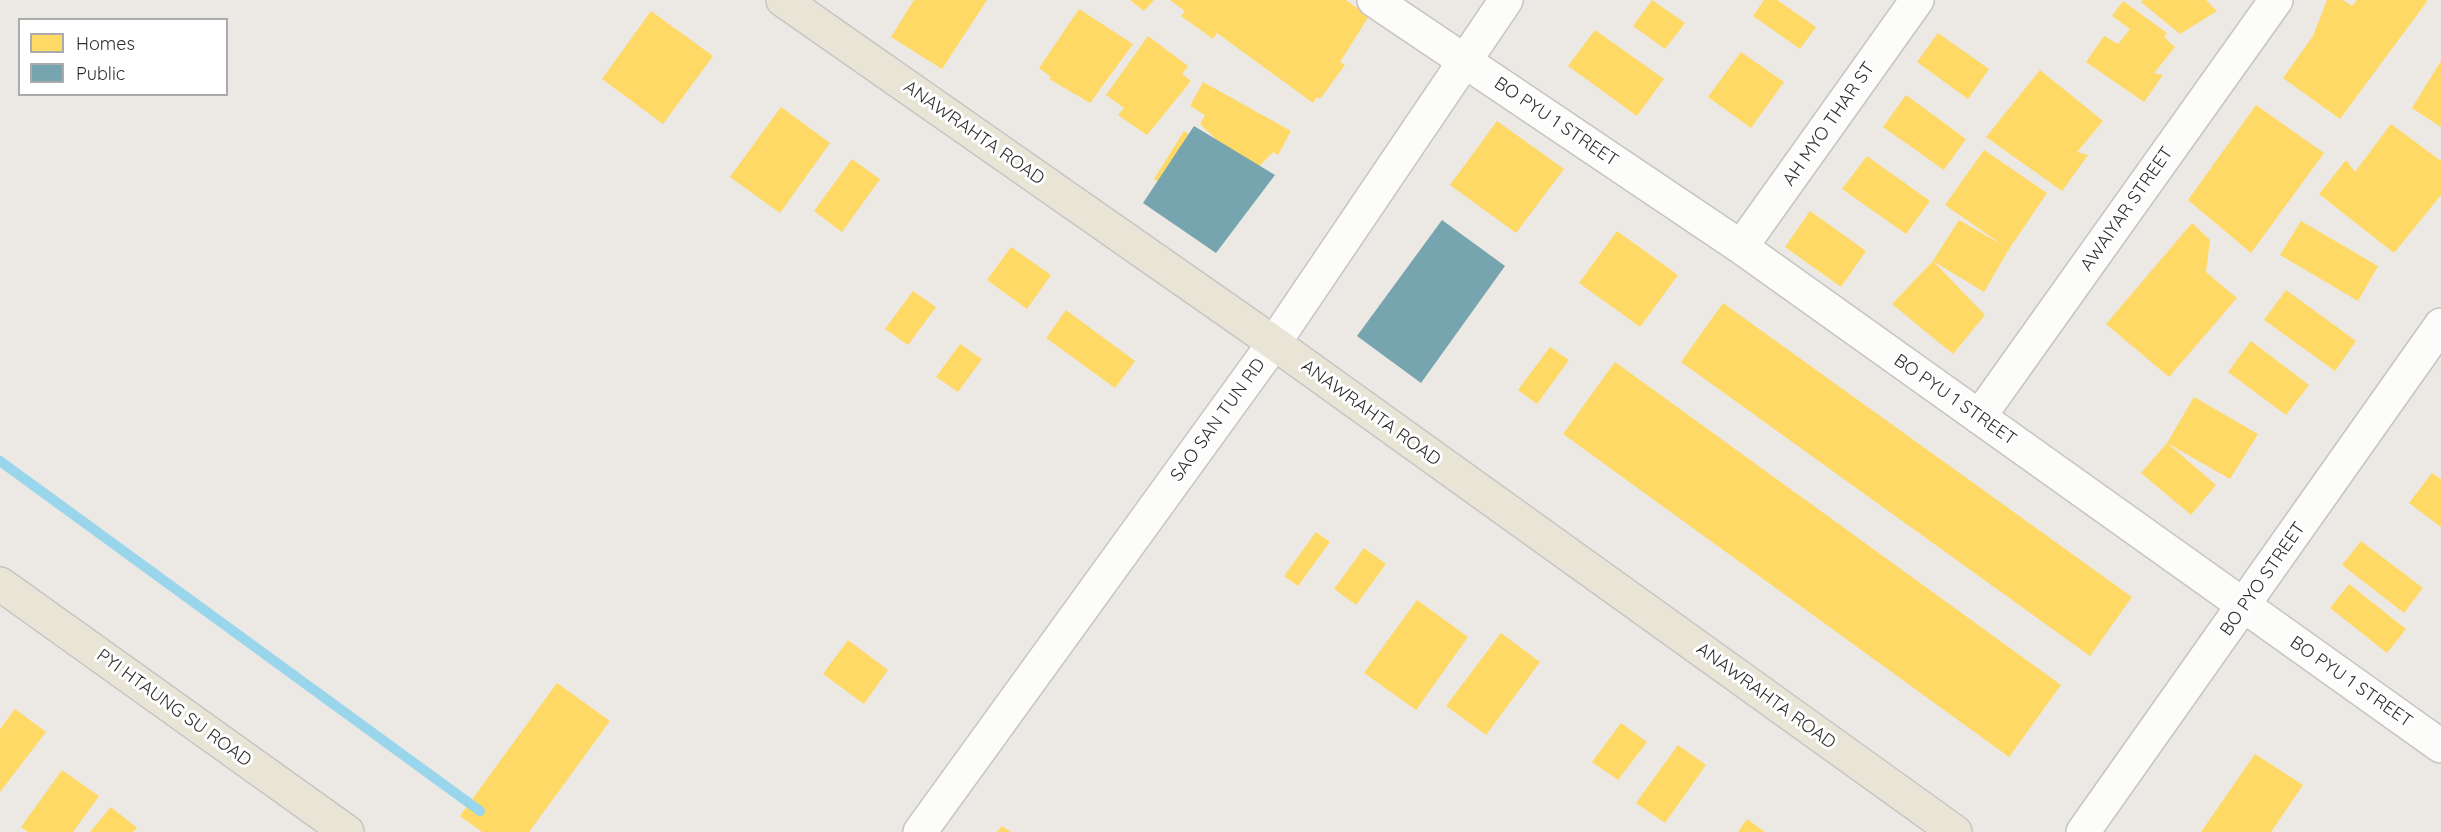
<!DOCTYPE html>
<style>
body{margin:0}
#map{position:relative;width:2441px;height:832px;overflow:hidden;background:#ece8e4;font-family:Quicksand,sans-serif}
canvas{display:block}
.legend{position:absolute;left:18px;top:18px;width:210px;height:78px;box-sizing:border-box;background:#fff;border:2px solid #ababab;margin:0;padding:8px 10px;list-style:none;font-size:18px;color:#2e2e2e}
.legend li{display:flex;align-items:center;gap:12px;height:30px}
.legend b{width:30px;border:2px solid #ababab}
</style>
<div id="map">
<canvas width="2441" height="832"></canvas>
<ul class="legend">
<li><b style="height:16px;background:#ffd966"></b>Homes</li>
<li><b style="height:16px;background:#76a5af"></b>Public</li>
</ul>
</div>
<script>
const g = document.querySelector('canvas').getContext('2d');
g.lineJoin = 'round';
function fillPath(path, color) {
  g.fillStyle = color;
  g.fill(path, 'evenodd');
}
function toPath(rows) {
  const path = new Path2D();
  for (const r of rows) {
    path.moveTo(r[0], r[1]);
    for (let i = 2; i < r.length; i += 2) path.lineTo(r[i], r[i + 1]);
  }
  return path;
}
function trace(path, color, width, dash) {
  g.strokeStyle = color;
  g.lineWidth = width;
  g.lineCap = dash ? 'butt' : 'round';
  g.setLineDash(dash || []);
  g.stroke(path);
}
function label(font, color, halo, rows, align = 'center') {
  g.font = font + ' Quicksand,sans-serif';
  g.lineWidth = 6;
  g.setLineDash([]);
  g.textBaseline = 'middle';
  g.strokeStyle = halo;
  g.fillStyle = color;
  for (const [text, x, y, turn = 0] of rows) {
    g.save();
    g.translate(x, y);
    g.rotate((+turn || 0) * Math.PI / 180);
    g.textAlign = isNaN(turn) ? turn : align;
    if (halo) g.strokeText(text, 0, 0);
    g.fillText(text, 0, 0);
    g.restore();
  }
}
const homes = toPath([
 [914,0,987,0,942,69,891,37],
 [1130,0,1154,0,1144,11],
 [1170,0,1346,0,1369,16,1340,62,1345,65,1320,99,1317,97,1313,103,1217,33,1213,39,1181,16,1185,11],
 [1652,0,1685,23,1665,49,1633,26],
 [1764,0,1777,0,1816,27,1800,49,1753,16],
 [2143,0,2206,0,2217,11,2180,34,2141,2],
 [2327,0,2343,0,2352,6,2357,0,2428,0,2340,119,2283,78,2313,36],
 [2123,1,2167,33,2164,37,2175,47,2154,73,2163,75,2144,102,2086,62,2104,36,2118,44,2130,29,2112,16],
 [1079,9,1133,44,1090,103,1049,79,1051,77,1039,68],
 [651,11,713,56,663,124,602,79],
 [1595,30,1664,79,1637,116,1568,66],
 [1938,33,1989,69,1968,99,1917,62],
 [1148,36,1188,66,1182,74,1191,81,1147,135,1118,115,1124,108,1106,95],
 [1741,52,1784,82,1751,128,1708,97],
 [2441,61,2441,127,2412,108],
 [2040,70,2103,121,2077,152,2088,155,2062,191,1986,137],
 [1203,82,1291,131,1278,155,1273,152,1252,174,1200,124,1205,115,1190,106],
 [1906,95,1966,139,1944,170,1883,127],
 [2256,105,2324,153,2251,253,2188,200],
 [781,107,830,143,780,213,730,177],
 [1497,121,1564,169,1516,233,1450,185],
 [2391,124,2441,161,2441,195,2394,253,2319,194,2346,160,2355,172],
 [1184,131,1252,174,1218,223,1154,179],
 [1984,150,2047,193,2009,249,1984,292,1933,261,1985,315,1953,354,1892,304,1933,261,1959,220,2004,246,1945,205],
 [1867,156,1930,201,1906,234,1842,189],
 [852,159,880,179,842,232,814,211],
 [1810,211,1866,251,1841,287,1785,247],
 [2301,221,2378,266,2358,301,2280,255],
 [2192,223,2210,240,2206,272,2237,298,2169,377,2106,324],
 [1617,231,1678,275,1640,327,1579,283],
 [1011,247,1051,275,1027,309,987,280],
 [2286,290,2356,341,2335,371,2264,320],
 [913,291,936,307,908,345,885,329],
 [1723,303,2132,597,2090,656,1681,362],
 [1066,310,1135,361,1115,388,1046,338],
 [2251,341,2309,385,2286,415,2228,372],
 [960,344,982,359,958,392,936,377],
 [1550,347,1569,360,1537,404,1518,390],
 [1615,362,2061,685,2009,757,1563,434],
 [2194,397,2258,434,2230,479,2167,443,2216,485,2191,515,2141,473,2167,443],
 [2432,473,2441,479,2441,527,2409,503],
 [1316,532,1330,542,1298,586,1284,576],
 [2361,541,2423,588,2404,613,2342,565],
 [1364,548,1386,564,1356,605,1334,589],
 [2349,584,2406,629,2387,653,2330,608],
 [1417,600,1468,637,1416,710,1364,673],
 [1501,633,1540,662,1486,735,1446,706],
 [848,640,888,670,864,704,823,674],
 [557,683,610,721,529,832,482,832,460,816],
 [15,709,46,732,0,792,0,729],
 [1621,723,1647,742,1618,780,1592,762],
 [1678,745,1706,765,1665,823,1636,803],
 [2255,754,2303,785,2271,832,2201,832],
 [62,770,99,796,73,832,28,832,21,827],
 [111,807,137,828,133,832,90,832],
 [1747,819,1765,832,1738,832],
 [1002,826,1011,832,997,832]
]);
const public = toPath([
 [1194,126,1275,175,1216,253,1143,203],
 [1442,220,1505,266,1421,383,1357,336]
]);
const stream = toPath([
 [0,461,480,811]
]);
const minor = toPath([
 [1374,0,1741,247,2441,746],
 [1741,247,1917,0],
 [1979,417,2276,0],
 [920,832,1274,343,1506,0],
 [2083,832,2441,325]
]);
const major = toPath([
 [783,0,1274,343,1955,832],
 [0,584,347,832]
]);
const streetNames = [
 ["BO PYU 1 STREET",1556,122,34],
 ["AH MYO THAR ST",1829,124,-55],
 ["ANAWRAHTA ROAD",974,133,35],
 ["AWAIYAR STREET",2127,209,-55],
 ["BO PYU 1 STREET",1955,400,35],
 ["ANAWRAHTA ROAD",1371,413,36],
 ["SAO SAN TUN RD",1218,420,-54],
 ["BO PYO STREET",2263,579,-55],
 ["BO PYU 1 STREET",2351,682,35],
 ["ANAWRAHTA ROAD",1766,696,36],
 ["PYI HTAUNG SU ROAD",174,708,36]
];
fillPath(homes, '#ffd966');
fillPath(public, '#76a5af');
trace(stream, '#99d6ec', 10);
trace(minor, '#c5c4c5', 36);
trace(major, '#c6c5c4', 36);
trace(minor, '#fcfcfb', 33);
trace(major, '#e8e4d6', 33);
label('18px', '#2e2e2e', '#fff', streetNames);
</script>
